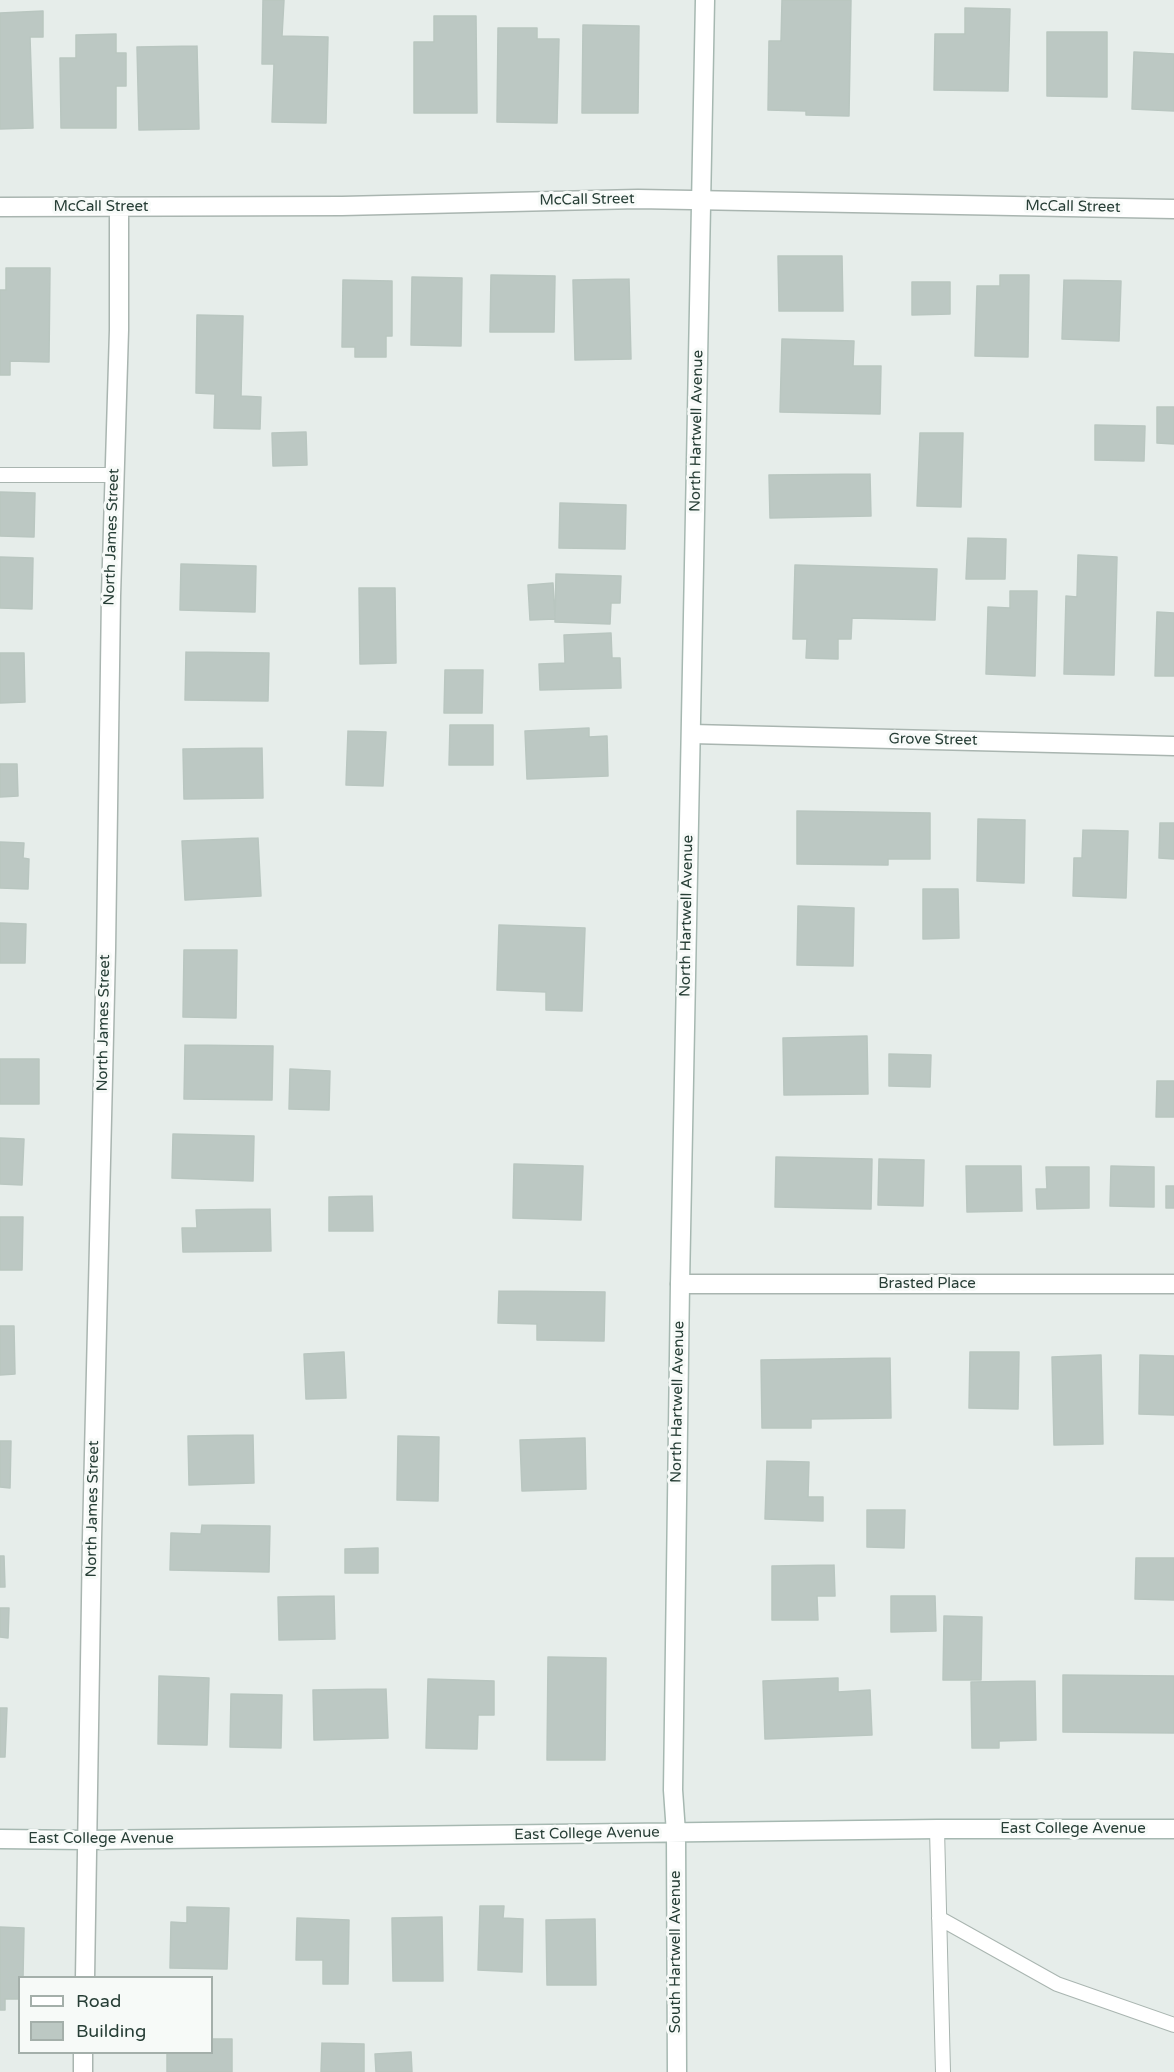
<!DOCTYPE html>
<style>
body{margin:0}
#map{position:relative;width:1174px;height:2072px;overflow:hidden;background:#e6edea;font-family:"Varela Round",sans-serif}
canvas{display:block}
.legend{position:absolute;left:18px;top:1976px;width:195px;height:78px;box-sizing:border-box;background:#f7faf8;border:2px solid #a4afaa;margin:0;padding:8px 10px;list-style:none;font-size:18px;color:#273e36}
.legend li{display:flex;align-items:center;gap:12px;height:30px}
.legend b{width:30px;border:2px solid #a4afaa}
</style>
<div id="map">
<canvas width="1174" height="2072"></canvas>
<ul class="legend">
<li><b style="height:8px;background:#fff"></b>Road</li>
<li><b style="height:16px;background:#bcc8c3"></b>Building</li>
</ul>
</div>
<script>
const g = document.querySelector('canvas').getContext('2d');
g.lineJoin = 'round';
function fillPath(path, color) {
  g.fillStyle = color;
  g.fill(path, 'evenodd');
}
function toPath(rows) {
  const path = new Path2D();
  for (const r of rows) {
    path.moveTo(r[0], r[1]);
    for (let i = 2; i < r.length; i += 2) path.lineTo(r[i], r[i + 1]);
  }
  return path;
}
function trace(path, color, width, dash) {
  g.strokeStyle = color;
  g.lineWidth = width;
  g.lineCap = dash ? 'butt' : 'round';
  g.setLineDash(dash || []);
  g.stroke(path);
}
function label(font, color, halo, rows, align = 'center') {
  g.font = font + ' "Varela Round",sans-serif';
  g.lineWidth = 6;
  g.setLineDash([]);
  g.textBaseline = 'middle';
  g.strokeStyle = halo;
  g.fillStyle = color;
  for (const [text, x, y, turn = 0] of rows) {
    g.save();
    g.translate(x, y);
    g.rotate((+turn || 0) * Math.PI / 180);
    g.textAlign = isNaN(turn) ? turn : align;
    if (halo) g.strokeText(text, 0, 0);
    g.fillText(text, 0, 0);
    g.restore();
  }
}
const building = toPath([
 [263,0,284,0,282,36,328,37,326,123,272,122,274,64,262,64,263,0],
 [782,0,851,0,849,116,806,115,806,111,768,110,769,41,781,41,782,0],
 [965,8,1010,9,1008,91,934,90,935,34,965,34,965,8],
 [43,11,43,37,30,37,33,128,0,129,0,13,43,11],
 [434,16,476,16,477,113,414,113,414,42,434,42,434,16],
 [583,25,639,26,638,113,582,113,583,25],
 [498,28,537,28,537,39,559,39,557,123,497,122,498,28],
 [1047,32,1107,32,1107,97,1047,96,1047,32],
 [116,34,116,53,126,53,126,86,116,86,116,128,61,128,60,58,76,58,76,35,116,34],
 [197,46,199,129,139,130,137,47,197,46],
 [1134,52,1174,54,1174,111,1132,109,1134,52],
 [778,256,842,256,843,311,779,311,778,256],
 [6,268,50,268,49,362,10,361,10,375,0,375,0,290,6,290,6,268],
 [491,275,555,276,554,332,490,332,491,275],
 [1000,275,1029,275,1028,357,975,356,977,286,1000,286,1000,275],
 [412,277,462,278,461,346,411,345,412,277],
 [629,279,631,359,575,360,573,280,629,279],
 [343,280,392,281,392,336,386,336,386,357,355,357,355,347,342,347,343,280],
 [1064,280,1121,281,1119,341,1062,339,1064,280],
 [912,282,950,282,950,314,912,315,912,282],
 [197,315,243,316,241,396,261,397,260,429,214,428,215,394,196,393,197,315],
 [782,339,854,341,853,366,881,366,880,414,780,412,782,339],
 [1157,407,1174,407,1174,444,1157,443,1157,407],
 [1095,425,1145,426,1144,461,1095,460,1095,425],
 [306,432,307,465,273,466,272,433,306,432],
 [920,433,963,433,961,507,917,506,920,433],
 [870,474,871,516,770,518,769,475,870,474],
 [0,492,35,493,34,537,0,536,0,492],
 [560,503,626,505,625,549,559,548,560,503],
 [968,538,1006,539,1005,579,966,579,968,538],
 [1078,555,1117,557,1114,675,1064,674,1066,596,1077,597,1078,555],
 [0,557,33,558,32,609,0,608,0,557],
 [181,564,256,566,255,612,180,610,181,564],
 [795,565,937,569,935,620,852,618,851,639,838,639,838,659,806,658,807,639,793,639,795,565],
 [556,574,621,576,620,603,611,603,610,624,555,622,556,574],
 [553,583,555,619,530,620,528,585,553,583],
 [359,588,395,588,396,663,360,664,359,588],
 [1010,591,1037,591,1035,676,986,674,988,607,1010,608,1010,591],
 [1157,612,1174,613,1174,676,1155,676,1157,612],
 [611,633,612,658,620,658,621,688,540,690,539,664,565,663,564,635,611,633],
 [186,652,269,653,268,701,185,700,186,652],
 [0,653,24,653,25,702,0,703,0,653],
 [445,670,483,670,482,713,444,713,445,670],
 [450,725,493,725,493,765,449,765,450,725],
 [589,728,589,737,607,736,608,776,527,779,525,731,589,728],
 [348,731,386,732,383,786,346,785,348,731],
 [262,748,263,798,184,799,183,749,262,748],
 [0,764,17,764,18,796,0,797,0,764],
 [797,811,930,813,930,859,888,859,888,865,797,864,797,811],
 [978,819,1025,820,1024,883,977,881,978,819],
 [1160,823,1174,823,1174,859,1159,858,1160,823],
 [1083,830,1128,831,1126,898,1073,896,1074,858,1082,858,1083,830],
 [258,838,261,896,185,900,182,841,258,838],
 [0,842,24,843,23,858,29,859,28,889,0,888,0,842],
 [923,889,958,889,959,938,923,939,923,889],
 [798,906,854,908,853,966,797,965,798,906],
 [0,923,26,924,25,963,0,963,0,923],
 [499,925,585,928,582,1011,546,1010,546,992,497,990,499,925],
 [184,950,237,950,236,1018,183,1017,184,950],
 [867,1036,868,1094,784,1095,783,1038,867,1036],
 [185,1045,273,1046,272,1100,184,1099,185,1045],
 [889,1054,931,1055,930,1087,889,1086,889,1054],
 [0,1059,39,1059,39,1104,0,1104,0,1059],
 [290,1069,330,1071,329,1110,289,1109,290,1069],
 [1157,1081,1174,1081,1174,1117,1156,1117,1157,1081],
 [173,1134,254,1136,253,1181,172,1178,173,1134],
 [0,1138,24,1139,22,1185,0,1184,0,1138],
 [776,1157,872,1159,871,1209,775,1207,776,1157],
 [879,1159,924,1160,923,1206,878,1205,879,1159],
 [514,1164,583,1166,581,1220,513,1218,514,1164],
 [966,1166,1021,1166,1022,1211,967,1212,966,1166],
 [1111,1166,1154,1167,1154,1207,1110,1206,1111,1166],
 [1046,1167,1089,1167,1089,1208,1037,1209,1036,1189,1047,1189,1046,1167],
 [1166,1186,1174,1186,1174,1208,1166,1208,1166,1186],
 [372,1196,373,1231,329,1231,329,1197,372,1196],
 [270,1209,271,1251,183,1252,182,1228,197,1228,196,1210,270,1209],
 [0,1217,23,1217,22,1270,0,1270,0,1217],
 [499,1291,605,1292,604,1341,537,1340,537,1324,498,1323,499,1291],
 [0,1326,14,1326,15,1374,0,1375,0,1326],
 [344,1352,346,1398,306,1399,304,1354,344,1352],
 [970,1352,1019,1352,1018,1409,969,1408,970,1352],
 [1101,1355,1103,1444,1054,1445,1052,1357,1101,1355],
 [1140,1355,1174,1356,1174,1415,1139,1414,1140,1355],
 [890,1358,891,1418,811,1419,811,1428,762,1428,761,1360,890,1358],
 [253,1435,254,1483,189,1485,188,1436,253,1435],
 [398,1436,439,1437,438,1501,397,1500,398,1436],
 [585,1438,586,1489,522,1491,520,1440,585,1438],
 [0,1441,11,1441,10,1488,0,1487,0,1441],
 [767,1461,809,1462,808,1497,823,1497,823,1521,765,1519,767,1461],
 [867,1510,905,1510,904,1548,867,1547,867,1510],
 [202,1525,270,1526,269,1572,170,1570,171,1533,201,1534,202,1525],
 [378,1548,378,1573,345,1573,345,1549,378,1548],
 [0,1556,4,1556,5,1587,0,1587,0,1556],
 [1136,1558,1174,1558,1174,1600,1135,1599,1136,1558],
 [834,1565,835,1596,817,1596,818,1620,772,1620,772,1566,834,1565],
 [334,1596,335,1639,279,1640,278,1597,334,1596],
 [891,1596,935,1596,936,1631,891,1632,891,1596],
 [0,1608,9,1608,8,1638,0,1637,0,1608],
 [944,1616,982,1617,981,1680,943,1680,944,1616],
 [548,1657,606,1658,605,1760,547,1760,548,1657],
 [1063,1675,1174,1676,1174,1733,1063,1732,1063,1675],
 [159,1676,209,1678,207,1745,158,1744,159,1676],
 [838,1678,838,1692,870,1690,872,1735,765,1739,763,1681,838,1678],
 [428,1679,494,1681,494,1715,478,1715,477,1749,426,1748,428,1679],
 [1035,1681,1036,1740,999,1741,999,1748,972,1748,971,1682,1035,1681],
 [386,1689,388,1738,314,1740,313,1690,386,1689],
 [231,1694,282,1695,281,1748,230,1747,231,1694],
 [0,1708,7,1708,5,1757,0,1757,0,1708],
 [480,1906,504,1906,503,1918,523,1919,522,1972,478,1970,480,1906],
 [187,1907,229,1908,227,1969,170,1968,171,1922,187,1923,187,1907],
 [442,1917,443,1981,393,1981,392,1918,442,1917],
 [297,1918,349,1920,348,1984,323,1984,323,1960,296,1960,297,1918],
 [595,1919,596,1985,547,1985,546,1920,595,1919],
 [0,1927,24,1928,23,1978,20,1978,20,1999,5,1999,5,2010,0,2010,0,1927],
 [212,2039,232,2039,232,2072,167,2072,167,2052,212,2052,212,2039],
 [322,2043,364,2044,364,2072,321,2072,322,2043],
 [411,2052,412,2072,376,2072,375,2054,411,2052]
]);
const lane = toPath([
 [0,475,114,475],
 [937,1829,943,2072],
 [939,1918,1057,1984,1174,2025]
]);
const street = toPath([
 [0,207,342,206,638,199,1174,209],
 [692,734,1174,746],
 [680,1284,1174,1284],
 [85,1978,92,1538,106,950,111,596,119,330,119,207],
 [83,2072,83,2052]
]);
const secondary = toPath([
 [0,1839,87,1840,937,1829,1174,1829],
 [677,2072,676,1833,673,1790,680,1284,705,0]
]);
const streetNames = [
 ["McCall Street",587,200,-1],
 ["McCall Street",101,207],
 ["McCall Street",1073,207,1],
 ["North Hartwell Avenue",697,431,-89],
 ["North James Street",112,537,-88],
 ["Grove Street",933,740,1],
 ["North Hartwell Avenue",687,916,-89],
 ["North James Street",104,1023,-89],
 ["Brasted Place",927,1284],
 ["North Hartwell Avenue",678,1402,-89],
 ["North James Street",93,1509,-89],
 ["East College Avenue",1073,1829],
 ["East College Avenue",587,1834,-1],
 ["East College Avenue",101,1839],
 ["South Hartwell Avenue",676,1952,-90]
];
fillPath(building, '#bcc8c3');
trace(building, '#b9c6c0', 1.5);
trace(lane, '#a9b5b0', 16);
trace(street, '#a9b5b0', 21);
trace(secondary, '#a6b8b1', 21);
trace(lane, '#fff', 14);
trace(street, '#fff', 18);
trace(secondary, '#fff', 18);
label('15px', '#273e36', '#f7faf8', streetNames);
</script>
